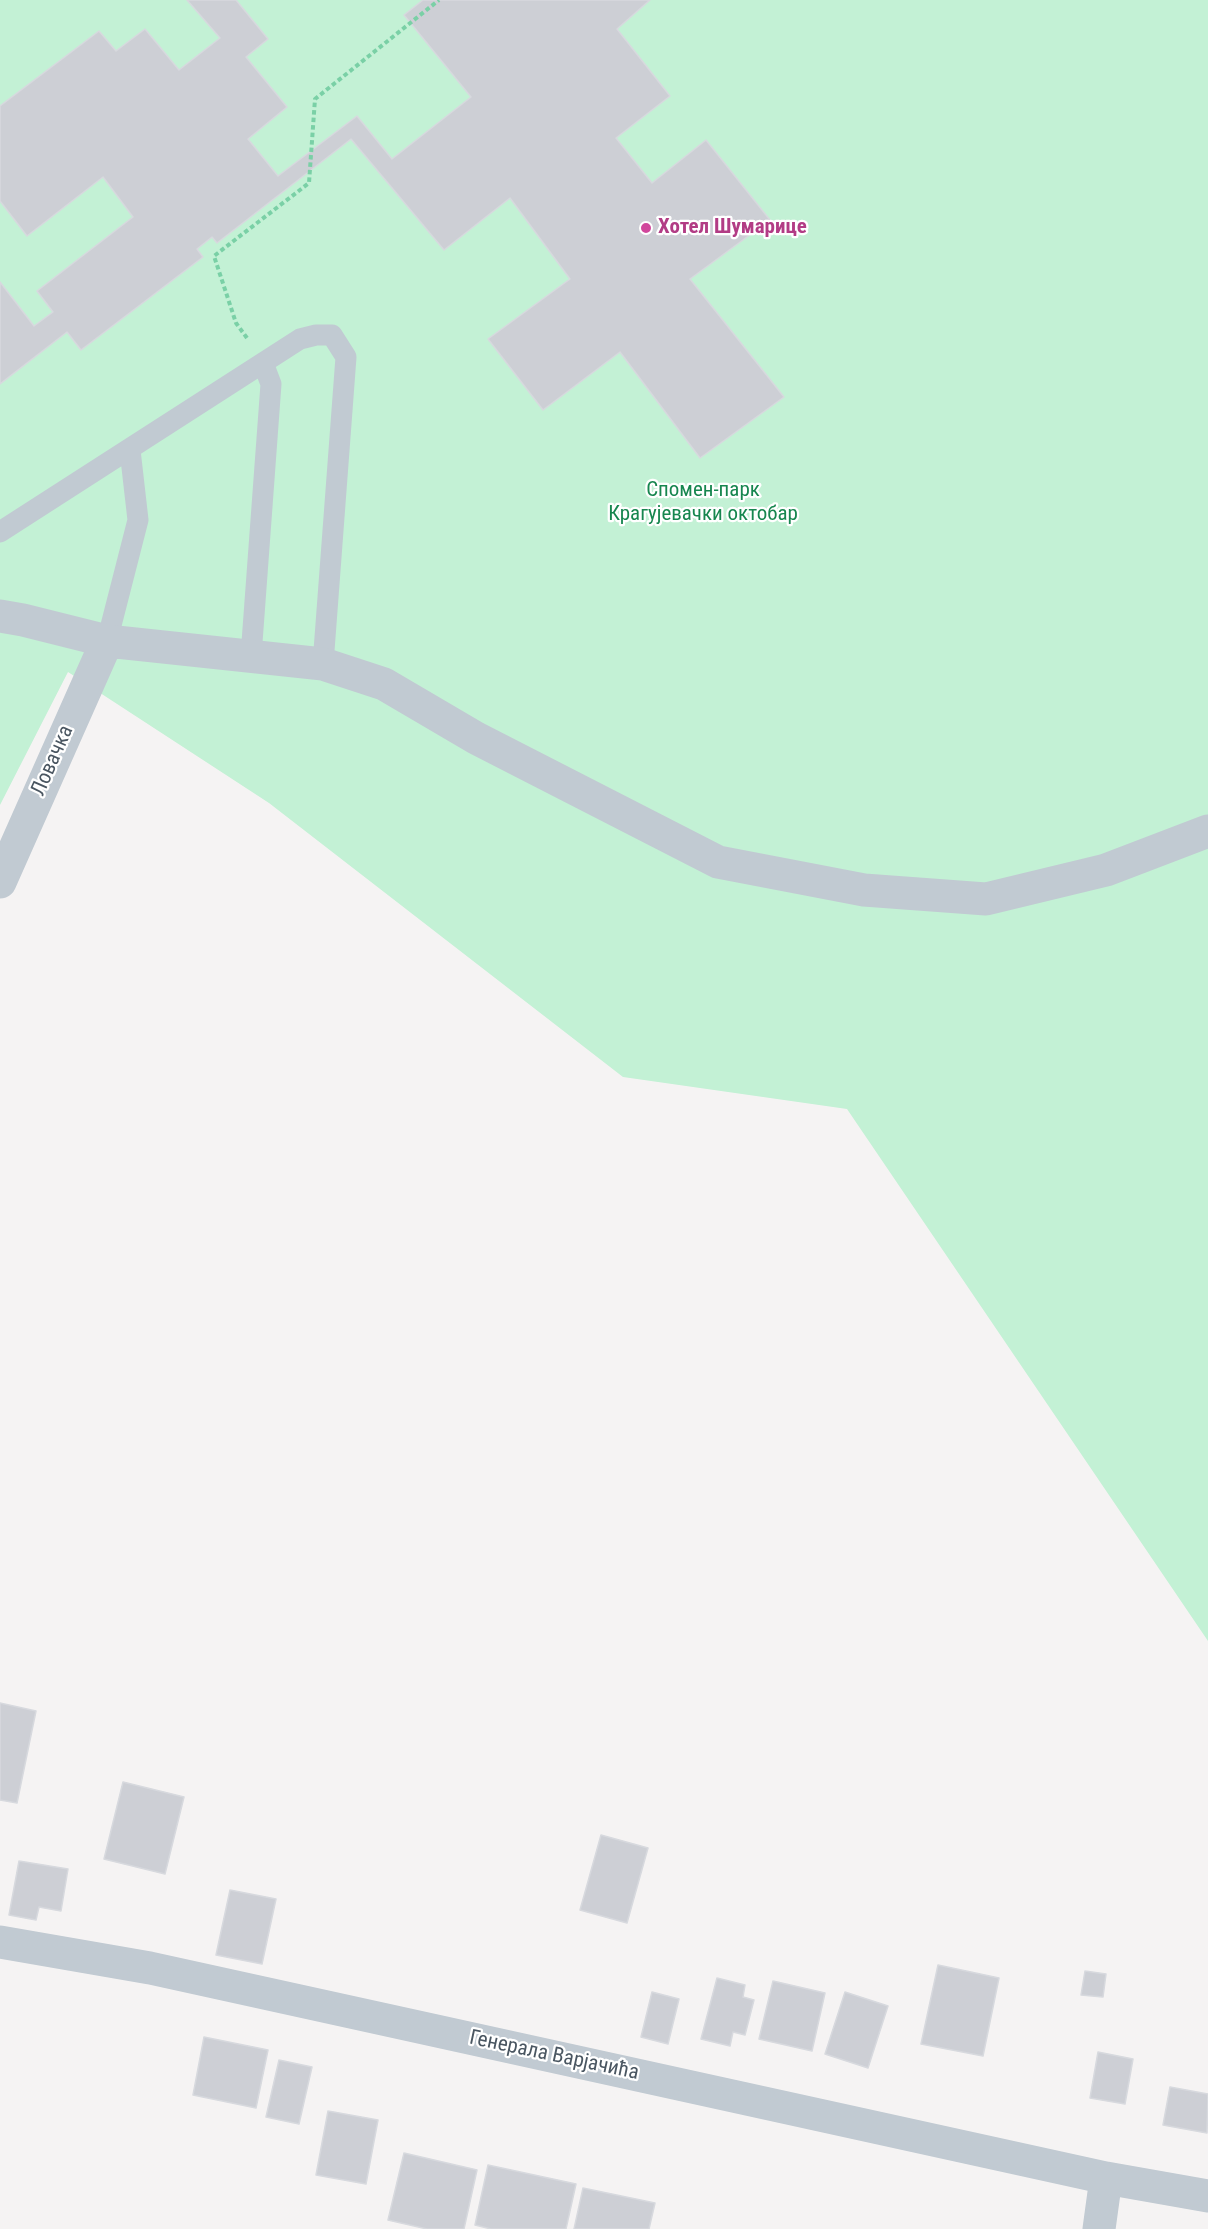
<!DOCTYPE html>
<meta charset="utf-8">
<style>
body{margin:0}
canvas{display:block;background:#f5f3f3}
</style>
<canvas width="1208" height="2229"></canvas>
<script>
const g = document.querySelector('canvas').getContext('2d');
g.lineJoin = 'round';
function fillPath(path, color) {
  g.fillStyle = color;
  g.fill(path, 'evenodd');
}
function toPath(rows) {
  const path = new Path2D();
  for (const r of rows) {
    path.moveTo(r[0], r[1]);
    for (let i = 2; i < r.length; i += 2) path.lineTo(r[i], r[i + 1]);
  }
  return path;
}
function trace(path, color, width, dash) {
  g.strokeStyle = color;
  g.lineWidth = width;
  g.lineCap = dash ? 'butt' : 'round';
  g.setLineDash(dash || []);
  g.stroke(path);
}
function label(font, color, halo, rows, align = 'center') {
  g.font = font + ' "Roboto Condensed",sans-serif';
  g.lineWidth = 4.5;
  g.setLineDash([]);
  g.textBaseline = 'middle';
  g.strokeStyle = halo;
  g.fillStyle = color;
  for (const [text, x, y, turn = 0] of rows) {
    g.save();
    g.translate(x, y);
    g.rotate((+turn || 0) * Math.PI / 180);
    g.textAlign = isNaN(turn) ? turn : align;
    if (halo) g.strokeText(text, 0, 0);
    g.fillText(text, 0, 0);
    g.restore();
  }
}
const green = toPath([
 [0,0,1208,0,1208,1641,847,1109,623,1077,269,803,68,672,0,805]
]);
const building = toPath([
 [187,0,236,0,268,39,246,57,287,107,248,139,278,176,357,116,392,159,471,97,404,15,423,0,650,0,617,29,670,96,616,138,652,183,706,140,770,220,690,279,784,397,700,458,620,352,543,410,488,339,570,279,510,198,444,250,351,139,217,243,212,237,197,249,203,257,81,350,67,332,0,384,0,282,34,326,53,312,37,291,133,217,103,177,27,236,0,201,0,106,99,31,116,51,145,29,179,70,220,38,187,0],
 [0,1703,36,1711,17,1803,0,1800,0,1703],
 [123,1782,184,1797,165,1874,104,1859,123,1782],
 [601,1835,648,1848,627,1923,580,1910,601,1835],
 [19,1861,68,1869,61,1911,39,1907,36,1920,9,1915,19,1861],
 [230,1890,276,1899,262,1964,216,1955,230,1890],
 [938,1965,999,1978,983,2056,921,2044,938,1965],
 [1085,1971,1106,1974,1103,1997,1081,1995,1085,1971],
 [717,1978,745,1985,743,1997,754,2000,745,2035,733,2032,730,2046,701,2039,717,1978],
 [773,1981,825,1993,812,2051,759,2039,773,1981],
 [652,1992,679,1999,668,2044,641,2037,652,1992],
 [845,1992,888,2006,868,2068,825,2054,845,1992],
 [204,2037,268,2050,256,2108,193,2095,204,2037],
 [1098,2052,1133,2059,1125,2104,1090,2098,1098,2052],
 [279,2060,312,2067,299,2124,266,2117,279,2060],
 [1170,2087,1208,2094,1207,2133,1163,2125,1170,2087],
 [328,2111,378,2120,366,2184,316,2175,328,2111],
 [404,2153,477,2170,464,2229,427,2229,388,2220,404,2153],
 [488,2165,576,2184,566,2229,491,2229,475,2225,488,2165],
 [583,2188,655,2203,649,2229,574,2229,583,2188]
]);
const path = toPath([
 [247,338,236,323,214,256,309,183,315,99,439,0]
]);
const lane = toPath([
 [0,532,300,339,316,335,332,335,346,357,323,664],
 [107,641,138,520,130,450],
 [251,656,271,384,263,363]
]);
const street = toPath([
 [0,616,23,620,107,641,323,664,384,684,476,738,718,862,864,890,986,899,1106,870,1208,831],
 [0,882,107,641],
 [0,1942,150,1968,1106,2178,1208,2196],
 [1099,2229,1106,2178]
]);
const markers = [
 [646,228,6,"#d1479c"]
];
const hotelNames = [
 ["Хотел Шумарице",658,228]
];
const parkNames = [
 ["Спомен-парк",703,491],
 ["Крагујевачки октобар",703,515]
];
const streetNames = [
 ["Ловачка",53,761,-66],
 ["Генерала Варјачића",554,2056,12]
];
fillPath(green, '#c3f1d5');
fillPath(building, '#cdcfd5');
trace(building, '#d7d9de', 1.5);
trace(path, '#7ad0a6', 4, [4.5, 3]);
trace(lane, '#c1cad2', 21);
trace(street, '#c1cad2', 33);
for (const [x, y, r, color] of markers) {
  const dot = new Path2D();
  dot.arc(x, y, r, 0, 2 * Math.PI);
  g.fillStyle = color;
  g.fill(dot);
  trace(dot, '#fff', 2);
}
label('bold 21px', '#b23c85', '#fff', hotelNames, 'left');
label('21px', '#17864f', '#fff', parkNames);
label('21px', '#4a5661', '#fff', streetNames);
</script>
